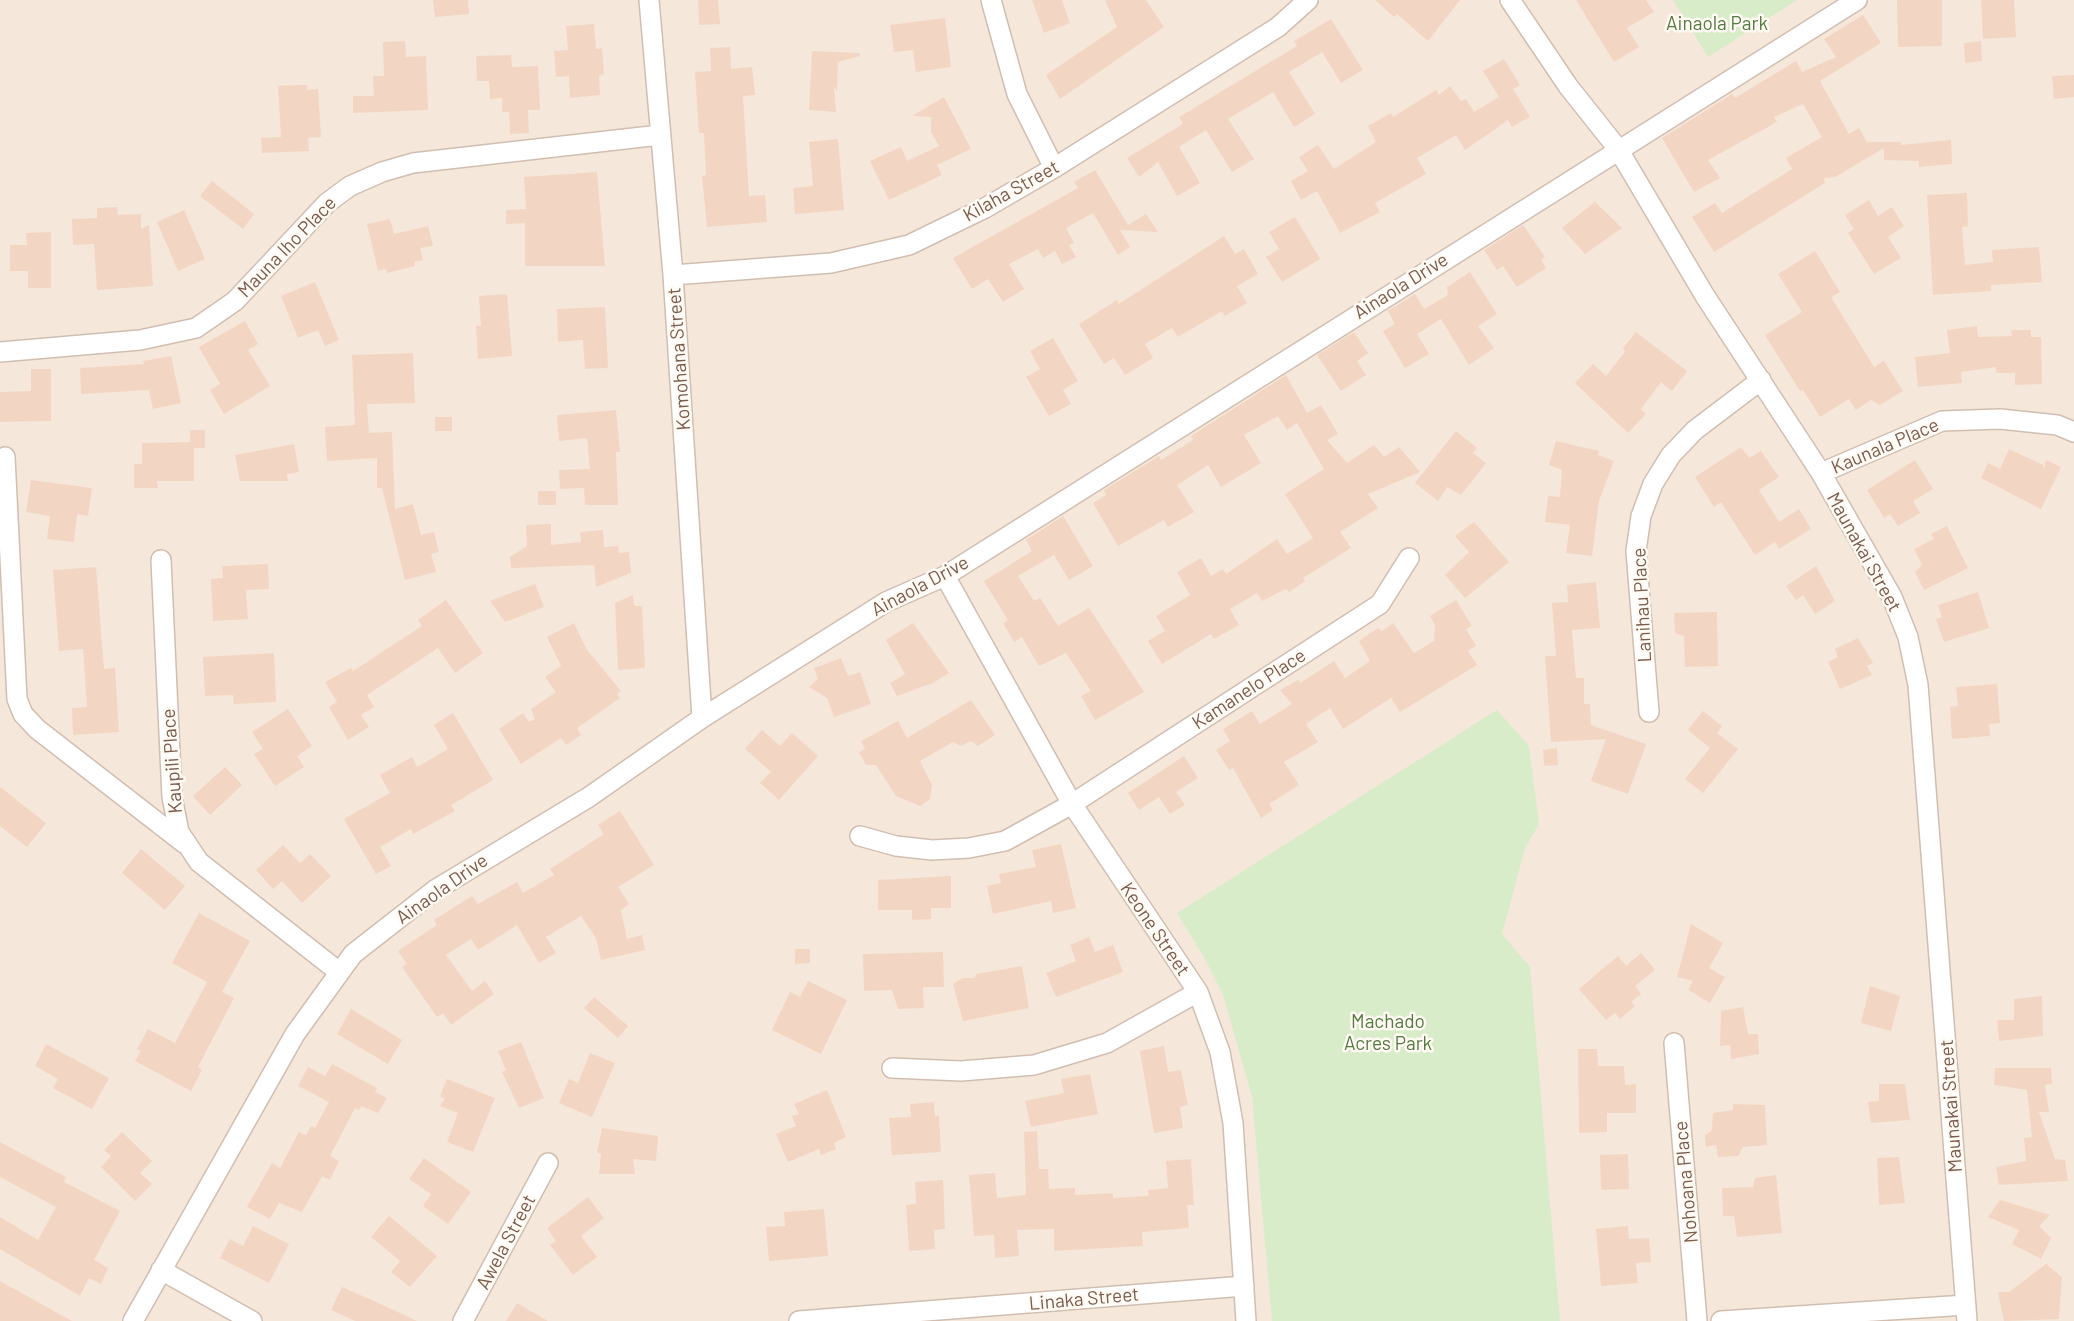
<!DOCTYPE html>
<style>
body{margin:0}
canvas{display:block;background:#fdf6ec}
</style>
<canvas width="2074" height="1321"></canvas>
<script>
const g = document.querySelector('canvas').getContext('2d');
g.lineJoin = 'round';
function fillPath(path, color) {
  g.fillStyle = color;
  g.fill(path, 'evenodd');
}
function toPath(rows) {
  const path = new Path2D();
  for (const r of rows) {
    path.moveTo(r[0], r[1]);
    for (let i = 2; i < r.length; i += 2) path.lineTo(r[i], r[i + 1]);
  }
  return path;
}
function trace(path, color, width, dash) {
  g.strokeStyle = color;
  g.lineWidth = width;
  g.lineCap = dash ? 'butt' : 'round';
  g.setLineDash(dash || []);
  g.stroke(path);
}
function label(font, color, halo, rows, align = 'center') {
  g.font = font + ' Barlow,sans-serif';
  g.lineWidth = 5;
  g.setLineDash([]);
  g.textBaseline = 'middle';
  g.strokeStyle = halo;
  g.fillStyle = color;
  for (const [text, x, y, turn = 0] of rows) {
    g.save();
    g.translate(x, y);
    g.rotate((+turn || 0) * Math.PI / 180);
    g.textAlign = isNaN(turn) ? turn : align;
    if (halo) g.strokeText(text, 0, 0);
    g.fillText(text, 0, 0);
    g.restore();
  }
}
const residential = toPath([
 [0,0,2074,0,2074,1321,0,1321]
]);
const green = toPath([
 [1673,0,1797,0,1708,57],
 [1497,710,1529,746,1539,824,1525,848,1502,934,1530,967,1560,1321,1272,1321,1252,1097,1223,995,1205,959,1177,913]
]);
const building = toPath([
 [433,0,468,0,469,14,435,17],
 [698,0,718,0,720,24,699,25],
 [1032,0,1062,0,1070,23,1044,33],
 [1105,0,1146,0,1164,27,1060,99,1046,75,1117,27],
 [1375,0,1460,0,1428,41,1397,14,1394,17],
 [1576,0,1646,0,1654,12,1627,28,1639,47,1614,62],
 [1897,0,1942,0,1942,46,1898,47],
 [1981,0,2014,0,2016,37,1983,39],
 [1863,15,1881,43,1820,81,1849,134,1859,128,1867,142,1901,142,1901,145,1951,140,1952,164,1919,167,1919,161,1884,160,1884,148,1835,177,1824,178,1825,183,1714,252,1692,217,1715,203,1722,213,1792,169,1786,158,1822,137,1803,104,1774,117,1777,122,1708,160,1720,178,1694,192,1662,138,1732,94,1735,98,1796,61,1802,72,1836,57,1824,39],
 [945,18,951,67,916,72,913,50,894,52,890,25],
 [1331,19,1363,70,1341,83,1322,52,1289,72,1315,114,1294,127,1273,92,1228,119,1254,159,1232,172,1206,130,1179,147,1200,183,1177,196,1158,162,1139,177,1127,158,1183,124,1179,117,1297,46,1294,41],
 [594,24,596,49,602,48,604,74,599,76,600,95,570,98,569,76,556,77,554,51,568,50,566,26],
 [405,41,406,57,426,56,428,110,353,113,353,96,374,96,373,76,384,76,383,42],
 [1981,41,1982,61,1965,63,1964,43],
 [730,47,731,69,752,67,755,95,743,96,749,196,765,195,767,222,707,227,702,176,706,175,704,133,699,133,695,72,711,71,710,48],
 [812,51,859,53,860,56,838,62,837,92,834,86,836,112,809,110],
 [511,55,512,67,538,66,540,110,528,110,529,133,510,134,509,112,502,112,502,98,490,99,489,81,477,81,476,56],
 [1504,59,1520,85,1513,89,1530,117,1512,127,1508,120,1465,150,1456,135,1417,158,1426,174,1375,203,1380,212,1340,233,1317,191,1301,200,1291,181,1308,171,1299,157,1318,145,1334,169,1376,142,1368,126,1391,113,1393,117,1436,90,1439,95,1450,86,1461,101,1466,99,1474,112,1499,97,1483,71],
 [2074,75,2074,97,2054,99,2052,76],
 [297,85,307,85,307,90,318,89,321,137,308,138,309,151,262,153,261,138,281,137,278,86],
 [944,97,971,149,937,165,942,175,889,200,870,161,901,147,907,161,939,146,931,132,931,117,912,116],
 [838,139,844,210,795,214,793,188,813,186,809,142],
 [1095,170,1128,225,1146,214,1158,232,1120,230,1130,247,1118,255,1093,213,1066,228,1074,243,1069,245,1076,257,1062,264,1055,251,1043,258,1038,249,1009,264,1024,289,1003,302,988,279,972,289,953,258,1078,188,1074,182],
 [597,172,605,266,525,266,525,223,506,224,506,210,526,209,524,177],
 [212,181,254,214,243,229,200,196],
 [1967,193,1968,226,1962,227,1965,265,1993,262,1992,250,2039,247,2042,282,1991,285,1991,291,1933,295,1927,195],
 [1869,200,1878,216,1892,207,1904,226,1888,237,1901,258,1874,274,1848,233,1854,229,1845,215],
 [1595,202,1622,228,1585,254,1562,228],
 [117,207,118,215,141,214,141,229,149,225,153,286,97,290,94,244,73,245,72,219,97,218,97,208],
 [184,210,205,259,178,271,157,222],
 [1295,217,1320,259,1282,282,1266,257,1279,249,1269,232],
 [390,219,394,234,428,226,433,246,420,248,423,260,414,262,415,266,387,273,386,269,378,271,367,224],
 [1523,225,1545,257,1541,260,1546,268,1517,287,1503,266,1497,270,1484,250],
 [51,232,51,288,28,288,28,271,10,271,10,245,27,245,26,233],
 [1224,236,1235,254,1244,249,1258,274,1237,286,1247,303,1225,316,1222,311,1178,337,1172,328,1145,344,1153,358,1125,375,1114,358,1104,364,1079,324,1117,300,1119,304],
 [1815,251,1840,292,1831,297,1874,367,1884,361,1903,391,1880,405,1871,400,1856,410,1849,399,1820,417,1803,390,1800,391,1765,335,1802,312,1778,274],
 [1470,272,1497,314,1478,326,1494,348,1469,365,1441,319,1417,334,1429,354,1405,368,1383,331,1395,324,1388,311,1415,294,1424,309,1448,295,1447,287],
 [315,282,339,340,325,346,318,330,298,338,281,296],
 [507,294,512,356,478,359,476,326,481,326,479,296],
 [605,307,608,368,585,369,583,340,558,342,557,309],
 [245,321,258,344,248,350,270,386,224,414,210,390,220,384,199,347],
 [1977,326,1978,337,2012,336,2011,330,2031,330,2031,337,2041,337,2042,384,2015,385,2015,373,1996,373,1996,367,1961,372,1962,383,1918,387,1915,357,1950,353,1947,330],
 [1354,332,1368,353,1357,361,1366,375,1341,391,1317,355],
 [1636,332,1687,371,1672,391,1661,382,1641,409,1646,414,1628,433,1575,383,1593,364,1606,376,1625,352,1623,348],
 [1053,338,1078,381,1063,390,1071,404,1049,416,1026,377,1040,369,1030,351],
 [413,353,415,403,367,404,369,433,392,432,395,509,413,504,421,535,434,532,439,552,431,554,436,572,405,580,382,488,377,488,377,458,327,461,325,427,355,425,352,355],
 [171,356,181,403,153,409,149,390,81,394,80,368,144,364,143,361],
 [31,369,51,369,51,421,0,422,0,392,31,391],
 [1286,375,1307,413,1321,405,1338,434,1327,440,1347,463,1374,445,1384,457,1399,447,1420,472,1368,494,1378,508,1340,532,1351,548,1303,578,1305,581,1289,592,1286,589,1262,601,1257,593,1230,609,1239,625,1214,639,1211,634,1162,664,1148,641,1165,631,1156,616,1190,595,1177,572,1201,558,1211,576,1223,569,1226,574,1277,539,1287,554,1313,538,1285,494,1324,469,1297,423,1287,430,1278,416,1244,435,1261,463,1221,487,1208,465,1177,485,1194,512,1168,527,1164,520,1118,546,1093,503,1106,495,1104,490,1159,456,1161,460,1193,440,1191,436],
 [616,410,620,452,616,452,618,505,585,505,584,488,560,489,559,470,590,469,587,438,559,441,557,415],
 [435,417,452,417,452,431,435,431],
 [190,430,205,430,205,448,194,448,194,481,157,481,158,488,134,488,134,464,142,464,142,443,190,442],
 [1456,431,1477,448,1473,453,1486,463,1461,495,1447,487,1438,501,1415,483],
 [1556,441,1599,451,1598,455,1614,461,1599,501,1592,556,1566,553,1570,525,1545,522,1548,496,1560,497,1562,470,1549,465],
 [294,444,299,472,287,474,288,481,240,481,235,455],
 [1741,447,1749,458,1761,451,1779,477,1759,490,1779,522,1799,509,1811,529,1779,549,1775,542,1755,555,1721,502,1714,507,1695,477],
 [2009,449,2043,465,2044,470,2046,460,2061,467,2041,509,1981,478,1988,463,2000,469],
 [1915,460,1933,489,1913,501,1920,513,1898,526,1890,514,1884,518,1867,490],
 [31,480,92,488,88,516,77,514,74,542,47,539,50,516,26,512],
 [538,491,556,491,556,505,538,505],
 [1063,516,1093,566,1069,580,1054,555,1018,576,1034,601,1040,598,1058,626,1089,608,1144,692,1095,720,1081,696,1091,691,1066,653,1039,666,1022,637,1014,642,1003,623,1008,620,984,581,1032,551,1026,540],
 [1474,522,1509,562,1465,598,1445,575,1469,552,1455,536],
 [551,524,551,545,581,542,580,532,603,530,604,547,618,546,619,553,629,552,631,573,596,587,594,565,511,568,510,557,527,546,526,525],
 [1947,526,1968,568,1924,590,1915,572,1922,565,1914,549,1934,539,1931,534],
 [268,564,269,589,246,590,248,619,213,621,211,579,223,578,222,566],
 [1816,566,1835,601,1815,614,1803,595,1796,600,1786,586],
 [96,567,104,669,115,668,119,732,73,735,72,708,87,707,83,649,59,651,53,570],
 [1596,582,1600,628,1572,630,1576,678,1584,678,1584,704,1590,704,1591,725,1646,744,1628,794,1591,781,1606,739,1551,742,1545,656,1556,656,1552,603,1568,602,1567,585],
 [535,584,544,607,505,622,490,601],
 [1978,592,1989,628,1944,642,1936,619,1942,617,1938,605],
 [633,595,634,606,642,606,645,668,618,670,615,603],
 [446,600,483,653,455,673,438,648,367,695,374,707,361,715,369,727,348,740,329,707,337,702,325,682,351,668,353,671,422,626,418,620],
 [1456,600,1472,626,1466,629,1476,646,1468,651,1477,665,1400,712,1391,698,1343,729,1330,708,1306,724,1318,742,1284,762,1299,785,1269,804,1273,810,1261,818,1233,768,1229,770,1216,750,1230,741,1223,729,1252,711,1260,724,1292,704,1280,690,1298,680,1300,683,1334,661,1345,678,1370,661,1359,641,1378,628,1382,631,1393,623,1414,653,1434,641,1435,625,1430,616],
 [1717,612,1718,666,1685,667,1684,636,1675,633,1674,613],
 [574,623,587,650,621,691,617,694,620,698,577,728,581,735,566,745,561,738,521,764,499,729,523,713,529,722,535,719,531,709,556,692,545,677,561,666,547,637],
 [913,623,949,673,933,683,897,696,890,683,905,674,886,640],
 [1858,638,1873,663,1867,666,1872,675,1840,689,1828,662,1838,657,1835,649],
 [274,653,276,702,234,704,233,695,205,696,203,657],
 [841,658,848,676,860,672,871,704,834,717,827,698,809,687,818,679,814,668],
 [1997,684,2000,723,1989,724,1990,736,1952,739,1950,707,1958,706,1956,687],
 [971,700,995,735,978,746,971,741,961,746,953,742,920,761,932,785,930,799,920,806,896,796,876,765,866,765,859,752,865,749,861,741,898,721,907,738],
 [288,709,312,746,297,756,304,767,275,786,254,754,263,749,252,732],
 [1703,711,1722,726,1717,733,1738,749,1703,793,1685,779,1710,748,1688,730],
 [453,713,493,780,451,805,455,811,413,834,411,829,380,847,391,866,376,874,344,819,390,793,380,775,412,757,417,767,448,749,434,725],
 [762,730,780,746,792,733,818,756,779,800,760,783,771,772,745,749],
 [1557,748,1558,765,1544,766,1543,750],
 [1184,756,1198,778,1176,792,1185,805,1170,814,1159,797,1139,810,1128,793],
 [225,767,242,785,210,815,193,796],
 [0,787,46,823,27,847,0,826],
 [620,811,654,865,618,887,629,904,621,910,627,939,642,935,645,950,601,960,596,938,581,916,546,937,556,953,539,963,517,925,478,950,471,939,446,955,472,991,485,981,494,994,451,1025,443,1013,437,1017,402,967,407,964,398,951,437,925,434,920,472,896,478,904,517,882,523,893,554,875,550,869,604,834,598,825],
 [1061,844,1076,908,1053,913,1051,901,993,914,987,886,1001,883,999,874,1036,867,1032,850],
 [283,845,300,863,310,854,331,876,302,903,282,881,273,889,256,870],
 [141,849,185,886,165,910,122,873],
 [951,876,951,908,931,908,931,919,912,920,912,910,878,910,878,880],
 [199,913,250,941,222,992,234,998,198,1067,202,1070,191,1091,135,1061,141,1051,137,1049,148,1029,175,1043,207,982,172,963],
 [1691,924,1723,943,1709,968,1725,977,1710,1003,1688,990,1693,981,1677,977],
 [1089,937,1095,952,1113,945,1123,972,1056,997,1046,973,1076,961,1070,945],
 [795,949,810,949,810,963,795,964],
 [943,952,944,987,923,987,924,1008,898,1009,892,990,864,991,863,954],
 [1641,953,1655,970,1635,986,1641,994,1631,1002,1635,1006,1620,1019,1615,1013,1606,1020,1579,989,1618,956,1626,966],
 [1022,966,1029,1008,963,1021,953,984,963,978,975,978,976,974],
 [808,981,847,1000,821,1054,772,1030,790,992,800,997],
 [1870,986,1900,996,1891,1031,1861,1023],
 [2042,996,2043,1036,1999,1041,1997,1020,2014,1020,2014,999],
 [594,997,628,1026,618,1038,584,1008],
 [1743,1007,1748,1034,1758,1034,1759,1054,1731,1059,1730,1045,1720,1046,1721,1011],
 [351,1009,402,1040,388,1064,337,1034],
 [521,1042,544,1098,519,1108,502,1072,506,1070,498,1051],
 [46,1044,109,1078,92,1109,53,1088,58,1079,35,1066],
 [1164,1046,1168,1072,1181,1070,1188,1105,1180,1107,1183,1128,1154,1133,1140,1051],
 [1578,1049,1597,1049,1598,1066,1624,1066,1625,1085,1636,1084,1636,1113,1607,1113,1607,1132,1579,1133],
 [590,1053,615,1063,592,1117,559,1103,569,1079,578,1083],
 [332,1064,377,1088,375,1092,387,1098,378,1113,361,1106,359,1110,355,1108,330,1156,339,1161,330,1180,322,1176,302,1212,279,1203,270,1219,247,1207,272,1163,280,1168,299,1132,306,1135,311,1126,315,1128,329,1102,298,1086,308,1067,325,1076],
 [1995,1068,2051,1068,2052,1084,2045,1085,2049,1112,2039,1112,2055,1159,2065,1160,2068,1181,1999,1185,1996,1167,2026,1161,2024,1138,2032,1137,2027,1090,1994,1085],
 [1090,1074,1098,1114,1031,1127,1025,1101,1064,1093,1061,1079],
 [447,1079,495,1098,473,1152,447,1142,458,1113,440,1106,445,1099,440,1096],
 [1879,1084,1905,1084,1910,1120,1871,1123,1868,1102,1879,1101],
 [827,1090,846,1137,834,1143,836,1149,821,1155,819,1149,788,1162,776,1134,796,1126,792,1116,799,1114,794,1104],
 [934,1102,935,1116,939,1116,941,1152,892,1155,889,1118,911,1117,910,1104],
 [1733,1104,1765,1105,1767,1145,1743,1147,1738,1156,1718,1157,1716,1145,1706,1147,1705,1135,1712,1130,1713,1113,1733,1110],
 [602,1128,658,1136,656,1161,633,1159,635,1174,599,1174,601,1154,597,1152],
 [1037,1131,1039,1169,1048,1169,1049,1189,1075,1188,1075,1195,1113,1193,1113,1198,1149,1196,1148,1190,1168,1188,1166,1161,1191,1159,1194,1205,1187,1205,1189,1228,1142,1232,1143,1246,1054,1251,1054,1229,1017,1230,1019,1256,995,1258,994,1235,974,1236,969,1175,995,1173,997,1198,1026,1195,1024,1132],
 [122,1132,152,1161,140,1173,152,1184,135,1201,101,1167,111,1156,104,1150],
 [0,1142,66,1177,64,1182,120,1211,94,1260,108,1268,101,1284,89,1278,80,1296,0,1249,0,1217,38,1240,56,1207,0,1177],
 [1628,1154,1629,1189,1601,1190,1600,1155],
 [1899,1157,1905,1203,1879,1205,1877,1158],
 [424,1158,471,1192,448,1224,423,1206,431,1194,409,1179],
 [1776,1175,1782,1233,1737,1237,1734,1216,1723,1216,1722,1188,1753,1187,1755,1178],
 [943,1180,945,1229,934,1230,935,1249,909,1251,906,1205,916,1204,915,1182],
 [588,1197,604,1218,581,1236,597,1257,573,1275,550,1245,556,1241,547,1228],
 [2000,1200,2050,1215,2039,1226,2051,1238,2041,1259,2012,1244,2019,1230,1988,1217],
 [824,1209,828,1256,769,1261,766,1227,785,1226,784,1212],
 [389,1216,437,1256,410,1287,391,1272,400,1261,371,1237],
 [253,1226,289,1244,269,1283,220,1258,230,1239,243,1246],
 [1628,1226,1629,1239,1649,1238,1651,1262,1636,1263,1638,1283,1601,1286,1596,1229],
 [2046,1264,2062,1277,2059,1319,2004,1321,1998,1292,2009,1292],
 [0,1281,72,1321,0,1321],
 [342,1287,383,1305,417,1321,355,1321,331,1310],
 [517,1303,548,1321,506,1321]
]);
const minor = toPath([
 [649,0,673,275,702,718],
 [991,0,1017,94,1054,168],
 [1510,0,1568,86,1618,149,1705,296,1821,473,1892,597,1908,637,1918,685,1967,1321],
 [673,275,831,263,909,245,985,208,1054,168,1278,27,1308,0],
 [0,352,140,340,196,328,235,301,327,203,350,186,382,172,413,163,660,135],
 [5,457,17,699,23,714,37,729,184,843],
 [1821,473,1942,421,2000,419,2057,425,2074,432],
 [161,560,172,797,179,832,199,862,339,972],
 [945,576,1072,804,1198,992,1220,1052,1233,1123,1246,1321],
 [1649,712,1636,551,1641,516,1653,484,1671,455,1695,430,1761,380],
 [860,836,896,846,932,850,969,848,1005,841,1072,804,1380,604,1409,558],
 [1674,1043,1697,1321],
 [892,1068,961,1071,1034,1065,1107,1043,1198,992],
 [161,1270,252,1321],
 [133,1321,295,1034,353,954,435,890,589,797,702,718,886,602,945,576,1857,0],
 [463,1321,548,1163],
 [799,1321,1244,1286],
 [1721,1321,1966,1305]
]);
const parkNames = [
 ["Ainaola Park",1717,24],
 ["Machado",1388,1022],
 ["Acres Park",1388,1044]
];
const streetNames = [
 ["Kilaha Street",1011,191,-29],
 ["Mauna Iho Place",287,247,-46],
 ["Ainaola Drive",1401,286,-32],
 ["Komohana Street",679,359,-94],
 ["Kaunala Place",1885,446,-23],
 ["Maunakai Street",1864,552,61],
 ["Ainaola Drive",920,586,-28],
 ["Lanihau Place",1642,605,-93],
 ["Kamanelo Place",1249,689,-33],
 ["Kaupili Place",172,761,-94],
 ["Ainaola Drive",442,889,-35],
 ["Keone Street",1155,929,56],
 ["Maunakai Street",1951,1106,-94],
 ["Nohoana Place",1686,1182,-95],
 ["Awela Street",506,1242,-62],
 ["Linaka Street",1084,1299,-5]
];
fillPath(residential, '#f5e8da');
fillPath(green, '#d8ecc9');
fillPath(building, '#f3d5c3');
trace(minor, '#d1beb0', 22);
trace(minor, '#fff', 19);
label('19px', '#537a41', '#fffaf3', parkNames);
label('19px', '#7a5c4d', '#fffaf3', streetNames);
</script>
